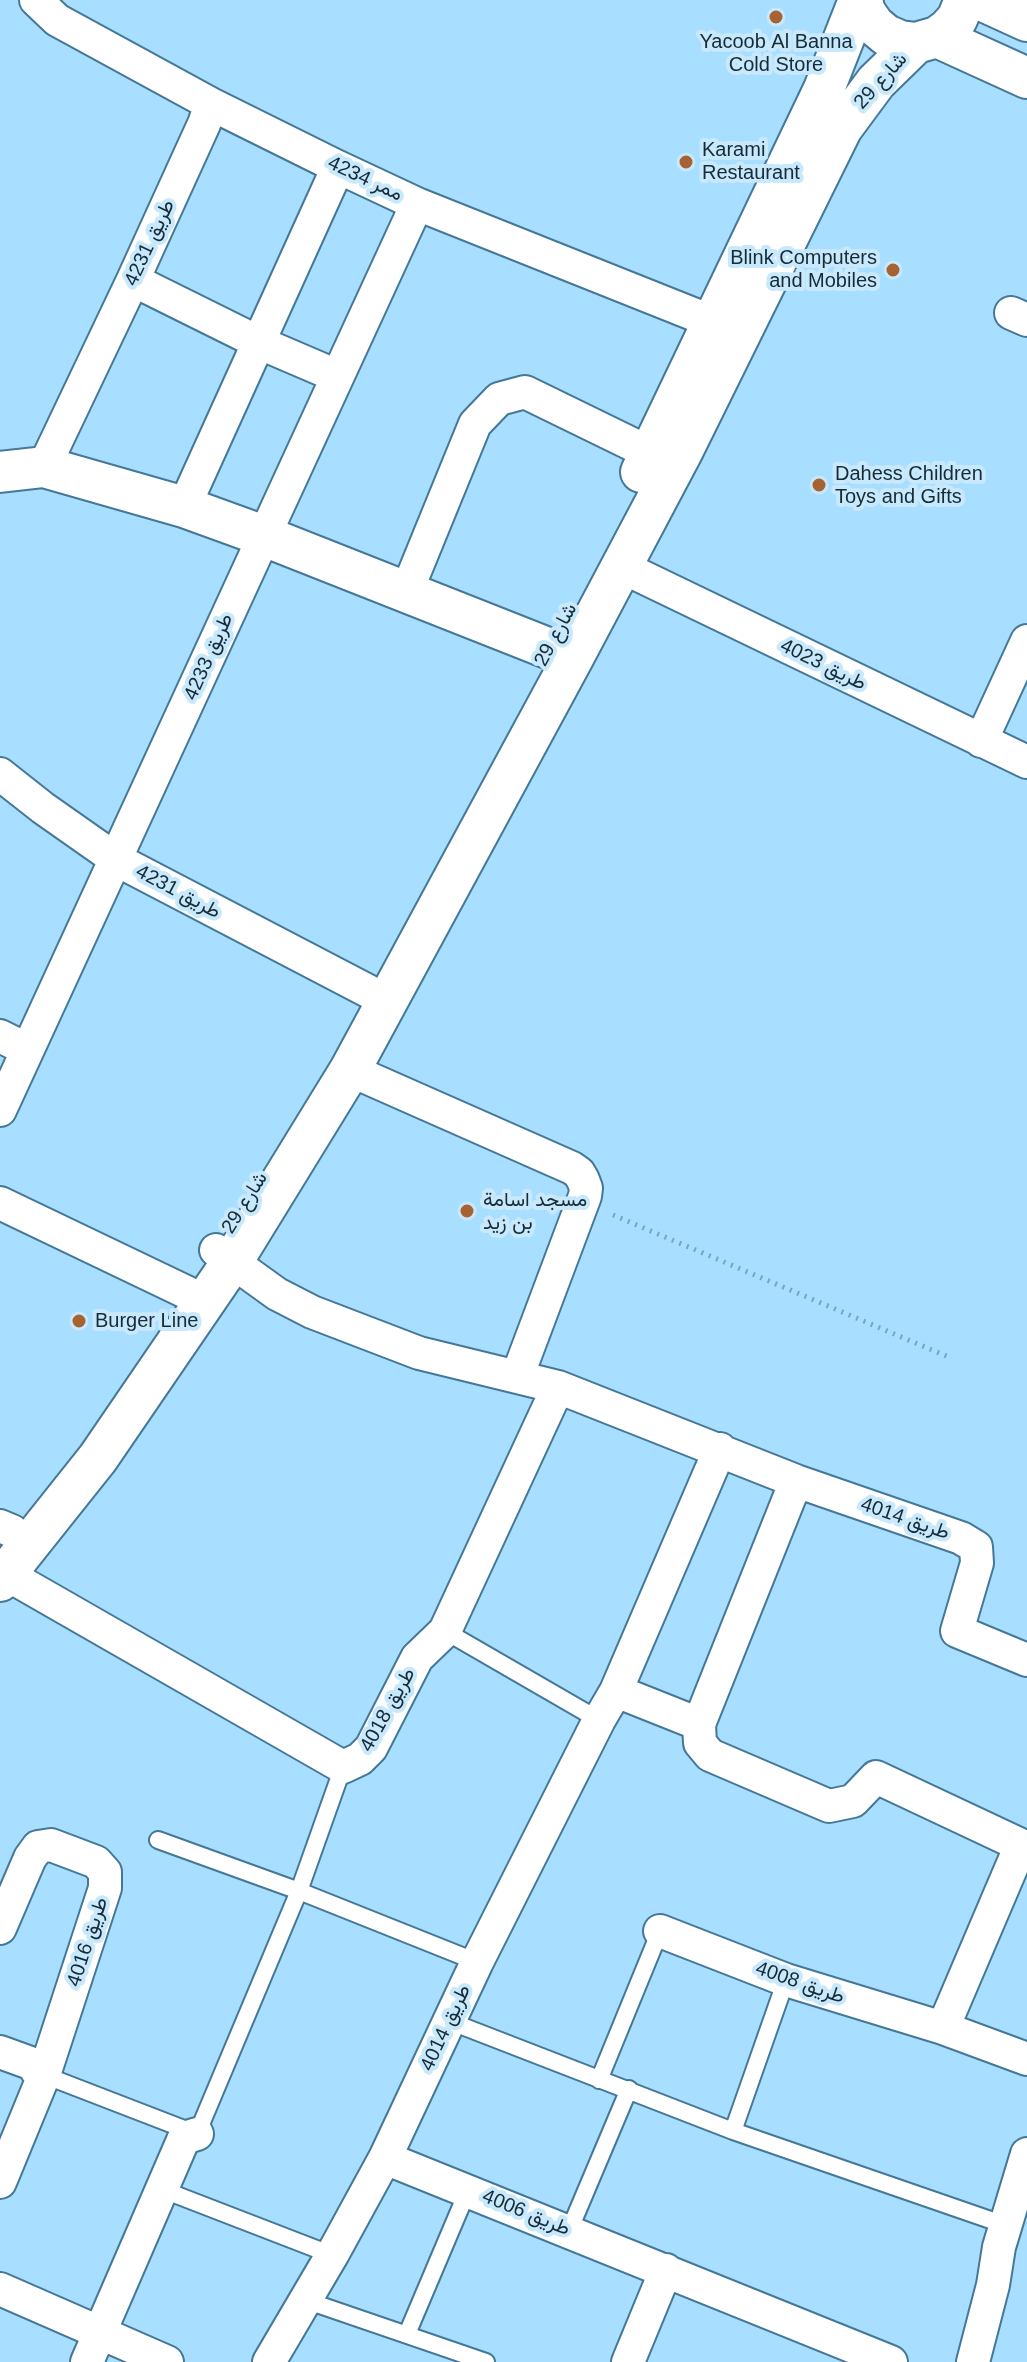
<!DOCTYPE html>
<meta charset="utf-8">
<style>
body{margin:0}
canvas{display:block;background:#a8deff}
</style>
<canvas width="1027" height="2362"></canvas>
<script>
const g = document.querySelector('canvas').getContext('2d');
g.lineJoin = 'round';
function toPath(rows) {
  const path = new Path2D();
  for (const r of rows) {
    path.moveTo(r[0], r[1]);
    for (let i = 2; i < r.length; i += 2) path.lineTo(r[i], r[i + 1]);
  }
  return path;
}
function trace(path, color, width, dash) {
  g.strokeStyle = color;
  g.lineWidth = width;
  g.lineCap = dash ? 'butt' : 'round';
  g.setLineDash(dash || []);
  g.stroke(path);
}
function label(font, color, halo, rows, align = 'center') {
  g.font = font + ' Arial,Vazirmatn,sans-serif';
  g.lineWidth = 8;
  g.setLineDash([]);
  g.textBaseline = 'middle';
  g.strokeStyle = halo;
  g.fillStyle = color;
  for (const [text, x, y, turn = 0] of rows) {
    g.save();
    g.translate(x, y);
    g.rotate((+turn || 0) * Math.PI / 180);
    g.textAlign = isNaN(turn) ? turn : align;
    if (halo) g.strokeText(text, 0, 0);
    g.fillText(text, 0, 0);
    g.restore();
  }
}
const path = toPath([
 [613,1215,951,1358]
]);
const service = toPath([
 [445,1631,599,1720],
 [158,1840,299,1891,477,1962],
 [449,2021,733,2131,1005,2225],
 [44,2075,197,2134,299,1891,343,1767],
 [599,2080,660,1931],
 [733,2131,786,1980],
 [161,2189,332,2255],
 [569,2231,629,2089],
 [305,2300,486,2362],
 [407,2334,468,2190]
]);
const minor = toPath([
 [36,0,57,20,211,104,338,167,417,204,713,322],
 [133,280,260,343,337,376],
 [1011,313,1027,320],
 [44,467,133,280,204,124,211,104],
 [184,507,338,167],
 [620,566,1027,762],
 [406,593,475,424,499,399,525,392,650,453],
 [981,741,1027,641],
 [0,774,43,808,117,860,368,991],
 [0,1036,26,1049],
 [350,1070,572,1168,579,1173,583,1180,586,1188,585,1196,517,1377],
 [0,1110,417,204],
 [0,1203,188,1293],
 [216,1250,277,1294,312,1312,419,1353,558,1387,796,1481,699,1724,700,1743,710,1755,829,1806,853,1801,876,1777,1027,1848],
 [796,1481,961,1538,976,1547,977,1563,957,1631,1027,1660],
 [0,1526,12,1531],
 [6,1574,343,1767,360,1759,371,1748,417,1658,445,1631,558,1387],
 [699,1724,616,1691,720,1449],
 [1021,1845,943,2028,1027,2059],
 [0,1928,30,1858,38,1847,51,1845,96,1862,105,1872,105,1888,44,2075,0,2182],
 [660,1931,786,1980,943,2028],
 [0,2052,33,2064,37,2071,44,2075],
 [385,2158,891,2362],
 [0,2289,167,2362],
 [87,2362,184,2138,197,2134],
 [269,2362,332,2255,385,2158,477,1962,599,1720,616,1691],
 [628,2362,666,2270],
 [973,2362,993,2285,999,2247,1027,2154]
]);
const tertiary = toPath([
 [862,0,865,12,874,25,886,35,900,41,916,43,937,37,948,29,957,19,965,0],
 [981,0,1027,21],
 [937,37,1027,78],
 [0,472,44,467,184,507,264,536,573,658],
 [641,472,824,89,859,0],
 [0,1581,98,1458,232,1262,350,1070,573,658,682,452,842,128,876,82,916,43]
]);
const markers = [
 [776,17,8,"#a66331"],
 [686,162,8,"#a66331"],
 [893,270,8,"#a66331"],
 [819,485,8,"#a66331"],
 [467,1211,8,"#a66331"],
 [79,1321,8,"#a66331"]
];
const poiNames = [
 ["Yacoob Al Banna",776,42,"center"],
 ["Cold Store",776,65,"center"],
 ["Karami",702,150],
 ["Restaurant",702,173],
 ["Blink Computers",877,258,"right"],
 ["and Mobiles",877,281,"right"],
 ["Dahess Children",835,474],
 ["Toys and Gifts",835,497],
 ["مسجد اسامة",483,1200],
 ["بن زيد",483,1223],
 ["Burger Line",95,1321]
];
const streetNames = [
 ["شارع 29",881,81,-48],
 ["ممر 4234",365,179,25],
 ["طريق 4231",150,243,-65],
 ["شارع 29",556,635,-62],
 ["طريق 4233",209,657,-66],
 ["طريق 4023",823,665,26],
 ["طريق 4231",178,892,28],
 ["شارع 29",245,1203,-58],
 ["طريق 4014",905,1519,19],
 ["طريق 4018",388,1710,-61],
 ["طريق 4016",88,1942,-72],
 ["طريق 4008",800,1983,19],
 ["طريق 4014",446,2028,-65],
 ["طريق 4006",526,2213,22]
];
trace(service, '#447896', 20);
trace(minor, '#447896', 36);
trace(tertiary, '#447896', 44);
trace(path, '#7aa5c0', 5, [2, 6]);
trace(service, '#fff', 16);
trace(minor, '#fff', 32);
trace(tertiary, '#fff', 40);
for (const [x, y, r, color] of markers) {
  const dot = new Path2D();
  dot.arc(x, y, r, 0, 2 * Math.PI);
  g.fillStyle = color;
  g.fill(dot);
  trace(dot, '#c8e8fc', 3);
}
label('20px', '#162b38', '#c8e8fc', poiNames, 'left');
label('20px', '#162b38', '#c8e8fc', streetNames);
</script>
